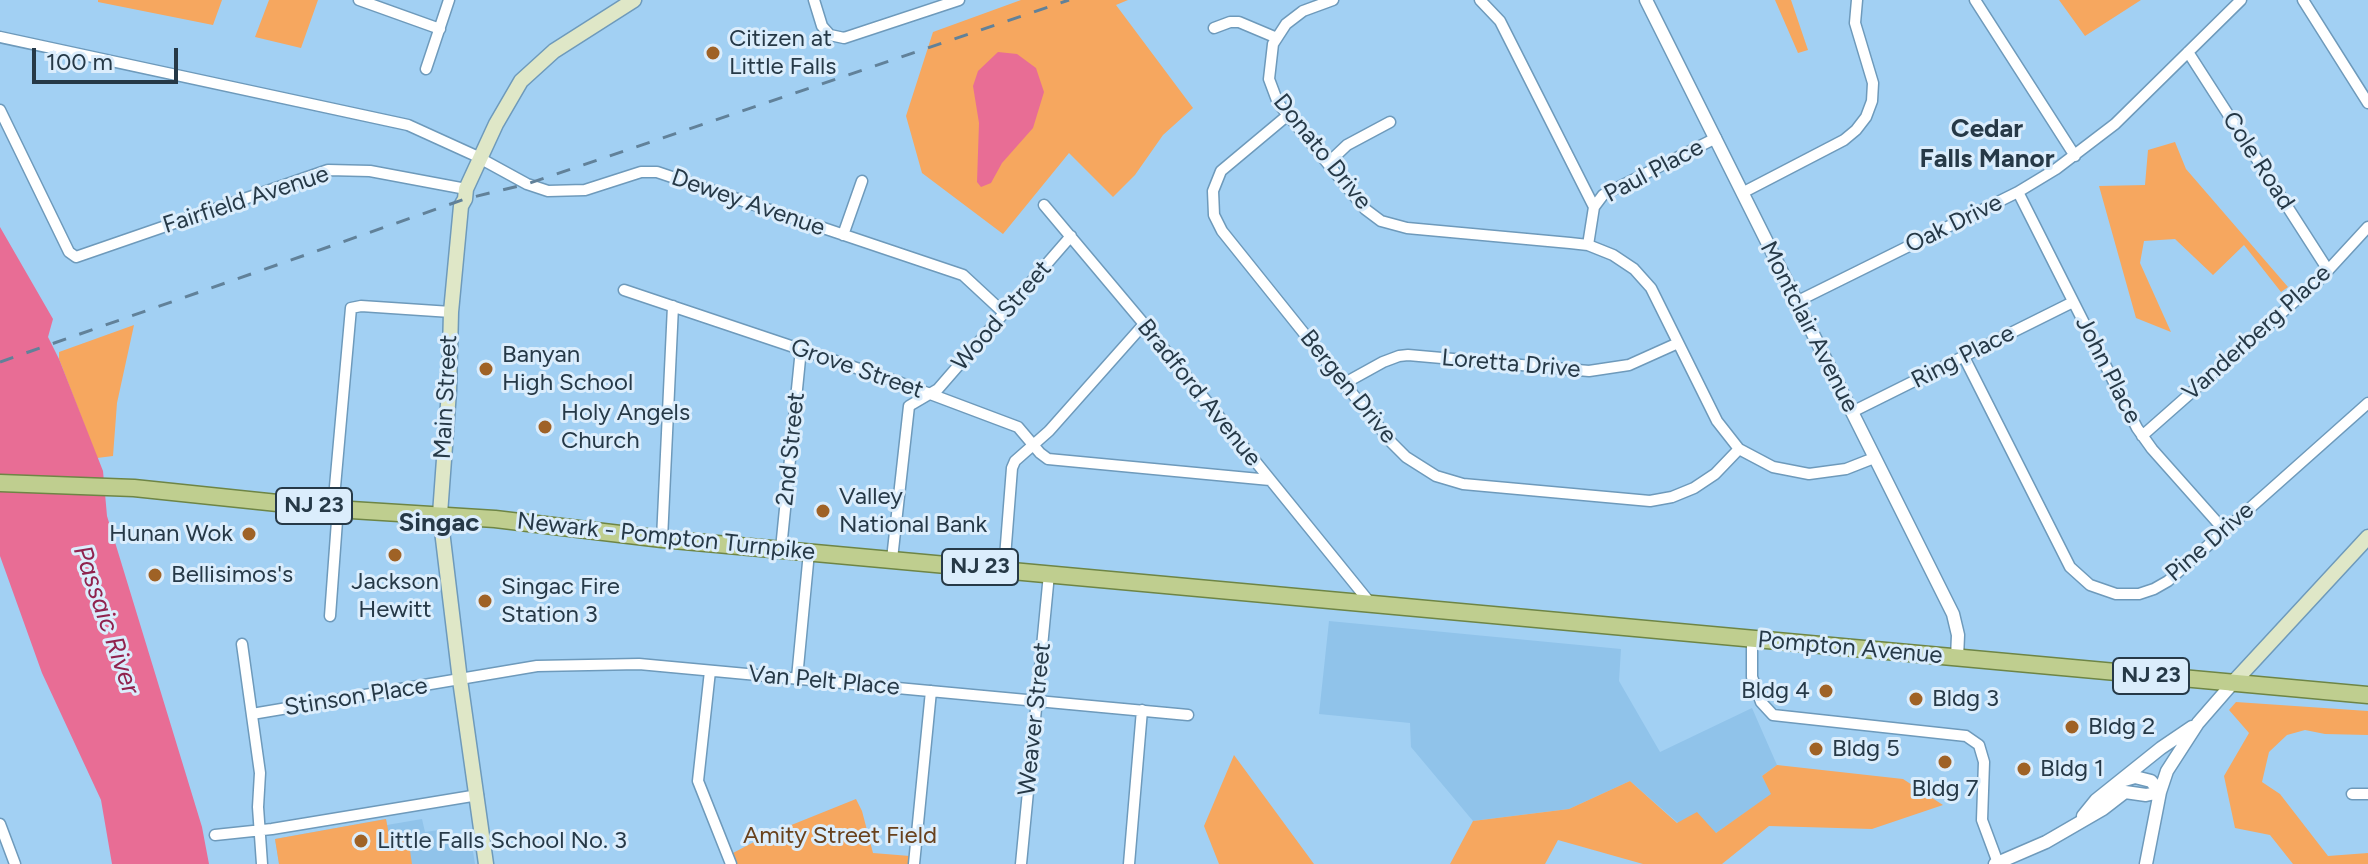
<!DOCTYPE html>
<style>
body{margin:0}
#map{position:relative;width:2368px;height:864px;overflow:hidden;background:#a2d0f3;font-family:Figtree,sans-serif}
canvas{display:block}
.scale{position:absolute;left:32px;top:48px;width:146px;height:36px;box-sizing:border-box;border:4px solid #263947;border-top:0;padding-left:10px;font-size:24px;line-height:28px;white-space:nowrap;color:#263947;-webkit-text-stroke:6px #dbedfc;paint-order:stroke}
</style>
<div id="map">
<canvas width="2368" height="864"></canvas>
<div class="scale">100 m</div>
</div>
<script>
const g = document.querySelector('canvas').getContext('2d');
g.lineJoin = 'round';
function fillPath(path, color) {
  g.fillStyle = color;
  g.fill(path, 'evenodd');
}
function toPath(rows) {
  const path = new Path2D();
  for (const r of rows) {
    path.moveTo(r[0], r[1]);
    for (let i = 2; i < r.length; i += 2) path.lineTo(r[i], r[i + 1]);
  }
  return path;
}
function trace(path, color, width, dash) {
  g.strokeStyle = color;
  g.lineWidth = width;
  g.lineCap = dash ? 'butt' : 'round';
  g.setLineDash(dash || []);
  g.stroke(path);
}
function label(font, color, halo, rows, align = 'center') {
  g.font = font + ' Figtree,sans-serif';
  g.lineWidth = 6;
  g.setLineDash([]);
  g.textBaseline = 'middle';
  g.strokeStyle = halo;
  g.fillStyle = color;
  for (const [text, x, y, turn = 0] of rows) {
    g.save();
    g.translate(x, y);
    g.rotate((+turn || 0) * Math.PI / 180);
    g.textAlign = isNaN(turn) ? turn : align;
    if (halo) g.strokeText(text, 0, 0);
    g.fillText(text, 0, 0);
    g.restore();
  }
}
const built = toPath([
 [1329,621,1621,649,1619,681,1660,752,1752,708,1777,765,1762,776,1772,794,1716,833,1678,823,1630,781,1569,809,1473,821,1411,747,1410,723,1319,714],
 [386,819,387,825,422,819,425,832,439,830,441,839,447,838,448,842,471,839,475,864,279,864,275,839]
]);
const green = toPath([
 [98,0,222,0,213,25,98,2],
 [269,0,318,0,301,48,255,37],
 [1021,0,1128,0,1116,5,1193,108,1163,135,1135,175,1113,197,1069,153,1003,234,922,173,906,116,933,32],
 [1775,0,1791,0,1808,50,1798,53],
 [2059,0,2141,0,2085,36],
 [2175,142,2186,169,2288,287,2281,292,2244,245,2213,275,2175,239,2144,241,2140,263,2171,332,2136,318,2099,186,2145,185,2148,150],
 [134,325,117,403,113,456,97,458,59,359,59,352],
 [2236,702,2368,711,2368,735,2325,734,2305,730,2287,735,2269,752,2262,782,2280,794,2328,856,2368,853,2368,864,2293,864,2270,835,2235,828,2224,776,2249,733,2229,710],
 [1234,755,1314,864,1219,864,1204,826],
 [1777,765,1903,779,1943,805,1872,829,1769,826,1722,864,1643,864,1558,840,1545,864,1450,864,1473,821,1569,809,1630,781,1677,823,1697,812,1716,833,1771,794,1762,776],
 [856,799,862,811,873,853,910,856,909,864,737,864,733,853,769,834],
 [386,819,390,840,408,837,412,864,279,864,275,839]
]);
const water = toPath([
 [998,52,1017,54,1036,68,1044,92,1033,128,1002,163,991,183,981,187,977,182,979,123,973,86,978,71],
 [0,227,53,319,48,337,59,359,103,471,107,516,202,827,209,864,112,864,101,800,42,673,0,556]
]);
const minor = toPath([
 [359,0,440,29],
 [814,0,822,26,830,35,844,38,959,0],
 [1333,0,1303,11,1286,24,1273,44,1269,79,1278,103,1365,209,1381,221,1407,228,1570,243,1588,245,1613,255,1634,269,1651,288,1717,421,1739,449,1773,467,1809,474,1846,469,1874,458],
 [1480,0,1500,21,1594,207,1588,245],
 [1975,0,2075,156],
 [2303,0,2368,103],
 [1214,28,1230,22,1239,22,1277,38],
 [0,37,408,125,474,155,527,184,548,191,585,190,641,172,657,172,963,275,1004,313],
 [2188,52,2328,270],
 [426,69,449,0],
 [0,110,69,252,76,257,328,170,370,171,466,189],
 [1288,115,1221,171,1213,191,1214,215,1222,231,1392,443,1406,457,1436,476,1463,484,1650,501,1672,497,1694,488,1715,474,1739,449],
 [1328,163,1347,145,1390,122],
 [2018,192,2137,428,2152,449,2224,530],
 [1742,193,1844,140,1856,130,1866,117,1872,101,1873,83,1855,23,1857,0],
 [1044,205,1144,324,1371,604],
 [1594,207,1603,195,1716,138],
 [843,235,862,181],
 [624,290,901,383,1018,427,1040,453,1048,459,1270,480],
 [1796,302,2018,192,2056,169,2115,124,2241,0],
 [1964,357,2070,567,2090,585,2116,594,2139,594,2154,589,2168,581,2368,403],
 [1345,383,1383,362,1399,356,1408,355,1589,371,1629,365,1678,343],
 [1852,412,2073,302],
 [2142,436,2320,279,2368,227],
 [662,539,673,306],
 [781,549,801,349],
 [892,559,909,406,938,389,1071,236],
 [1004,570,1012,468,1015,461,1049,431,1144,324],
 [330,616,337,521,334,498,351,308,361,306,451,312],
 [1752,639,1752,677,1761,702,1773,715,1966,736,1979,745,1984,762,1982,820,1998,863],
 [242,644,260,773,258,807,262,864],
 [710,671,698,781,731,864],
 [797,678,809,552],
 [252,714,537,666,639,664,1188,715],
 [2352,794,2368,794],
 [0,824,15,864],
 [215,835,272,829,478,795],
 [914,864,931,691],
 [1021,864,1049,574],
 [1129,864,1142,710]
]);
const tertiary = toPath([
 [1646,0,1953,614,1958,635,1957,658],
 [2121,781,2135,777,2151,781,2160,792],
 [2083,816,2096,800,2161,748,2192,727],
 [1995,864,2046,842,2103,809,2125,792,2146,795,2160,792],
 [2146,864,2160,792,2167,771,2198,723,2232,684]
]);
const secondary = toPath([
 [2232,684,2368,537],
 [486,864,460,680,440,514,449,391,451,312,461,206,465,199,466,189,496,124,521,81,554,51,634,0]
]);
const primary = toPath([
 [0,483,134,488,335,509,495,519,662,539,2368,695]
]);
const rail = toPath([
 [0,362,465,199,527,184,1069,0]
]);
const markers = [
 [713,53,8,"#9f6226"],
 [486,369,8,"#9f6226"],
 [545,427,8,"#9f6226"],
 [823,511,8,"#9f6226"],
 [249,534,8,"#9f6226"],
 [395,555,8,"#9f6226"],
 [155,575,8,"#9f6226"],
 [485,601,8,"#9f6226"],
 [1826,691,8,"#9f6226"],
 [1916,699,8,"#9f6226"],
 [2072,727,8,"#9f6226"],
 [1816,749,8,"#9f6226"],
 [1945,762,8,"#9f6226"],
 [2024,769,8,"#9f6226"],
 [361,841,8,"#9f6226"]
];
const shields = [
 [314,506,76],
 [980,567,76],
 [2151,676,76]
];
const shieldNames = [
 ["NJ 23",314,506],
 ["NJ 23",980,567],
 ["NJ 23",2151,676]
];
const poiNames = [
 ["Citizen at",729,39],
 ["Little Falls",729,67],
 ["Banyan",502,355],
 ["High School",502,383],
 ["Holy Angels",561,413],
 ["Church",561,441],
 ["Valley",839,497],
 ["National Bank",839,525],
 ["Hunan Wok",233,534,"right"],
 ["Bellisimos's",171,575],
 ["Jackson",395,582,"center"],
 ["Hewitt",395,610,"center"],
 ["Singac Fire",501,587],
 ["Station 3",501,615],
 ["Bldg 4",1810,691,"right"],
 ["Bldg 3",1932,699],
 ["Bldg 2",2088,727],
 ["Bldg 5",1832,749],
 ["Bldg 1",2040,769],
 ["Bldg 7",1945,789,"center"],
 ["Little Falls School No. 3",377,841]
];
const streetNames = [
 ["Donato Drive",1322,152,51],
 ["Cole Road",2258,161,57],
 ["Paul Place",1654,171,-28],
 ["Fairfield Avenue",246,200,-18],
 ["Dewey Avenue",748,203,19],
 ["Oak Drive",1954,224,-26],
 ["Wood Street",1002,316,-49],
 ["Montclair Avenue",1809,327,63],
 ["Vanderberg Place",2257,333,-42],
 ["Ring Place",1963,357,-27],
 ["Loretta Drive",1511,364,5],
 ["Grove Street",857,369,19],
 ["John Place",2108,370,63],
 ["Bergen Drive",1348,387,51],
 ["Bradford Avenue",1199,393,51],
 ["Main Street",446,397,-87],
 ["2nd Street",791,449,-84],
 ["Newark - Pompton Turnpike",666,537,6],
 ["Pine Drive",2210,542,-41],
 ["Pompton Avenue",1850,648,5],
 ["Van Pelt Place",824,681,5],
 ["Stinson Place",356,697,-9],
 ["Weaver Street",1035,719,-84]
];
const parkNames = [
 ["Amity Street Field",840,836]
];
const neighbourhoodNames = [
 ["Cedar",1987,129],
 ["Falls Manor",1987,159],
 ["Singac",439,523]
];
const waterNames = [
 ["Passaic River",106,620,71]
];
fillPath(built, '#90c3ea');
fillPath(green, '#f6a75f');
fillPath(water, '#e86d95');
trace(minor, '#6e9abb', 13);
trace(tertiary, '#6e9abb', 15);
trace(secondary, '#6e9abb', 17);
trace(primary, '#6e8545', 19);
trace(minor, '#fff', 10);
trace(tertiary, '#fff', 12);
trace(secondary, '#dfe7c7', 14);
trace(primary, '#bfce8f', 16);
trace(rail, '#618199', 3, [14, 14]);
for (const [x, y, r, color] of markers) {
  const dot = new Path2D();
  dot.arc(x, y, r, 0, 2 * Math.PI);
  g.fillStyle = color;
  g.fill(dot);
  trace(dot, '#dbedfc', 3);
}
for (const [x, y, w] of shields) {
  const box = new Path2D();
  box.roundRect(x - w / 2, y - 18, w, 36, 6);
  g.fillStyle = '#dbedfc';
  g.fill(box);
  trace(box, '#263947', 2);
}
label('bold 22px', '#263947', null, shieldNames);
label('24px', '#263947', '#dbedfc', poiNames, 'left');
label('24px', '#263947', '#dbedfc', streetNames);
label('24px', '#69411c', '#dbedfc', parkNames);
label('bold 26px', '#263947', '#dbedfc', neighbourhoodNames);
label('italic 26px', '#90224e', '#dbedfc', waterNames);
</script>
